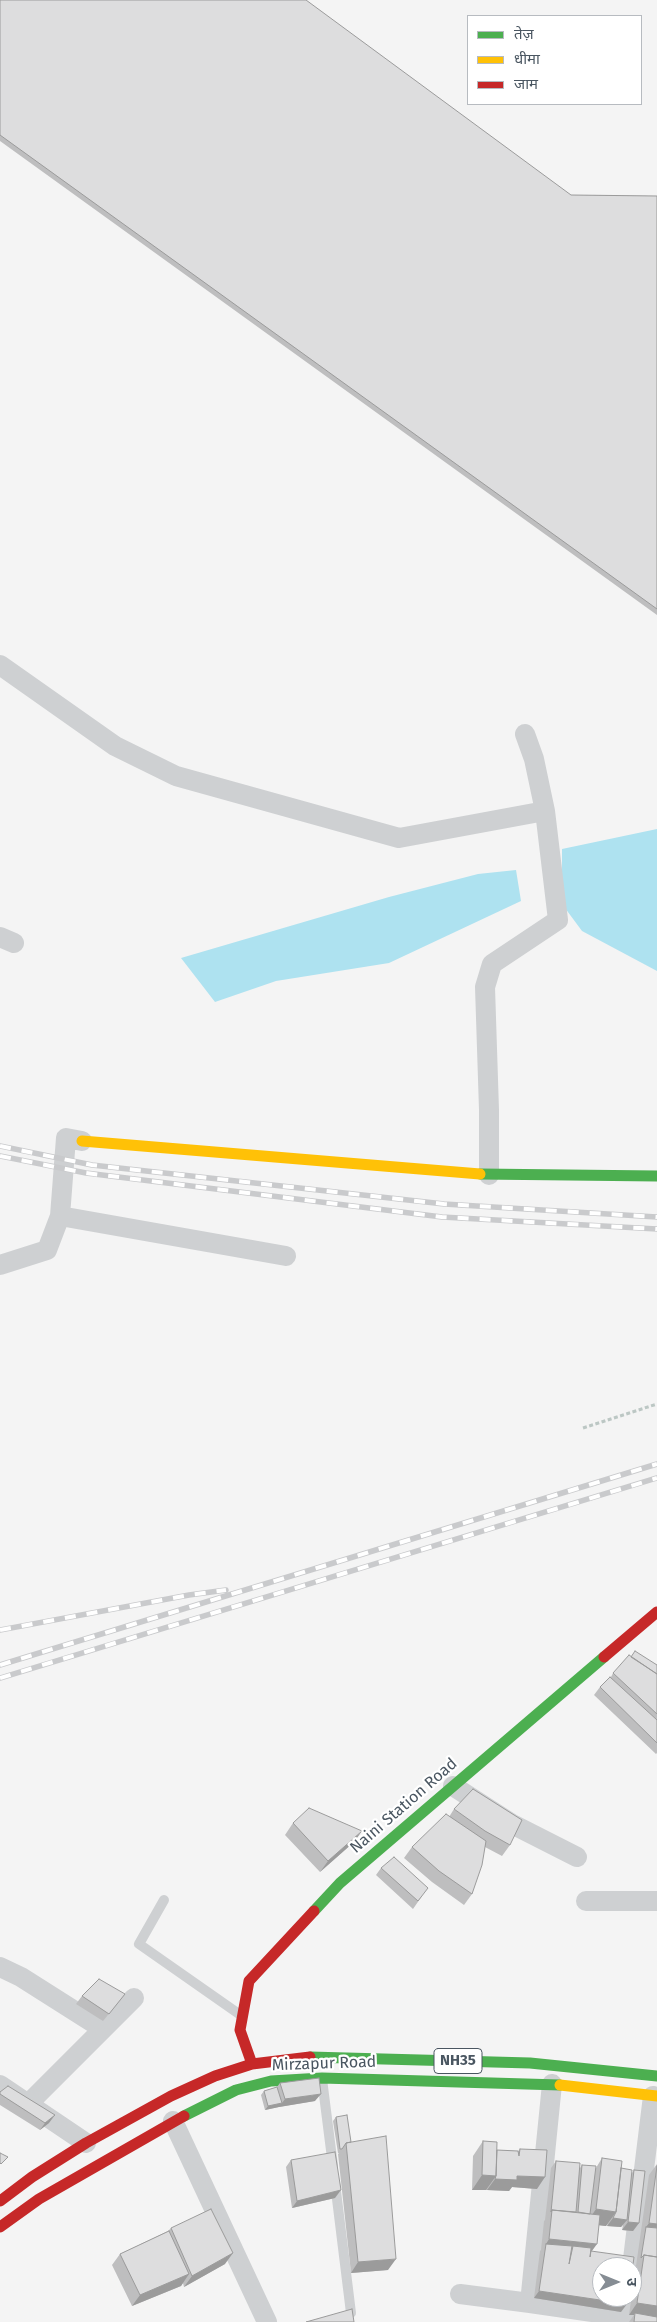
<!DOCTYPE html>
<meta charset="utf-8">
<style>
body{margin:0}
#map{position:relative;width:657px;height:2322px;overflow:hidden;background:#f4f4f4;font-family:"Fira Sans","Noto Sans Devanagari",sans-serif}
canvas{display:block}
.legend{position:absolute;left:467px;top:15px;width:175px;height:90px;box-sizing:border-box;background:#fff;border:1px solid #b7bbc0;margin:0;padding:6px 9px;list-style:none;font-size:15px;color:#4a5661}
.legend li{display:flex;align-items:center;gap:10px;height:25px}
.legend b{width:25px;border:1px solid #b7bbc0}
.north{position:absolute;left:592px;top:2257px;width:50px;height:50px;box-sizing:border-box;background:#fff;border:1px solid #b7bbc0;border-radius:50%;rotate:90deg;font-size:14px;font-weight:700;line-height:20px;text-align:center;color:#4a5661}
.north::after{content:'';display:block;margin:auto;width:18px;height:22px;background:#868d94;clip-path:polygon(50% 0,100% 100%,50% 72%,0 100%)}
</style>
<div id="map">
<canvas width="657" height="2322"></canvas>
<ul class="legend">
<li><b style="height:6px;background:#4caf50"></b>तेज़</li>
<li><b style="height:6px;background:#ffc107"></b>धीमा</li>
<li><b style="height:6px;background:#c62828"></b>जाम</li>
</ul>
<div class="north">उ</div>
</div>
<script>
const g = document.querySelector('canvas').getContext('2d');
g.lineJoin = 'round';
function fillPath(path, color) {
  g.fillStyle = color;
  g.fill(path, 'evenodd');
}
function toPath(rows) {
  const path = new Path2D();
  for (const r of rows) {
    path.moveTo(r[0], r[1]);
    for (let i = 2; i < r.length; i += 2) path.lineTo(r[i], r[i + 1]);
  }
  return path;
}
function trace(path, color, width, dash) {
  g.strokeStyle = color;
  g.lineWidth = width;
  g.lineCap = dash ? 'butt' : 'round';
  g.setLineDash(dash || []);
  g.stroke(path);
}
function label(font, color, halo, rows, align = 'center') {
  g.font = font + ' "Fira Sans",sans-serif';
  g.lineWidth = 4.5;
  g.setLineDash([]);
  g.textBaseline = 'middle';
  g.strokeStyle = halo;
  g.fillStyle = color;
  for (const [text, x, y, turn = 0] of rows) {
    g.save();
    g.translate(x, y);
    g.rotate((+turn || 0) * Math.PI / 180);
    g.textAlign = isNaN(turn) ? turn : align;
    if (halo) g.strokeText(text, 0, 0);
    g.fillText(text, 0, 0);
    g.restore();
  }
}
const water = toPath([
 [657,829,657,971,582,931,562,904,562,849],
 [516,870,521,901,389,963,276,981,215,1002,181,958,389,897,478,874]
]);
const path = toPath([
 [583,1428,657,1404]
]);
const lane = toPath([
 [164,1900,139,1944,239,2014],
 [322,2079,333,2166],
 [335,2183,351,2313]
]);
const street = toPath([
 [0,665,115,746,176,776,399,838,545,811],
 [0,937,14,943],
 [82,1141,66,1138,60,1216,286,1256],
 [489,1175,489,1110,485,987,492,964,558,920,545,811,534,759,525,734],
 [0,1265,47,1250,60,1216],
 [453,1786,512,1824,577,1857],
 [586,1901,657,1901],
 [0,1967,21,1977,103,2029],
 [552,2084,530,2303,626,2317,628,2297],
 [0,2085,86,2143],
 [29,2103,134,1998],
 [173,2121,267,2322],
 [632,2267,653,2096],
 [460,2294,530,2303]
]);
const fast = toPath([
 [480,1174,657,1176],
 [314,1911,340,1883,604,1657],
 [310,2057,530,2063,657,2076],
 [184,2116,236,2090,271,2081,322,2078,560,2085]
]);
const slow = toPath([
 [82,1141,480,1174],
 [560,2085,657,2096]
]);
const jam = toPath([
 [604,1657,657,1612],
 [252,2064,240,2030,249,1981,314,1911],
 [0,2201,32,2177,86,2143,171,2096,215,2076,252,2064,310,2057],
 [0,2227,39,2199,184,2116]
]);
const rail = toPath([
 [0,1146,92,1165,444,1204,657,1217],
 [0,1156,86,1173,442,1217,657,1229],
 [0,1630,189,1595,226,1590],
 [0,1665,657,1464],
 [0,1678,657,1478]
]);
const wall = toPath([
 [0,0,571,195,657,196,657,615,0,141],
 [631,1657,657,1665,657,1753,656,1754,594,1695,600,1687,611,1677,613,1673],
 [454,1809,510,1845,502,1856,485,1847,472,1894,464,1905,432,1882,404,1858,412,1847,449,1817],
 [293,1823,354,1842,320,1872,285,1835],
 [381,1868,422,1896,413,1909,376,1875],
 [125,1994,103,2021,76,2004,82,1996],
 [280,2083,315,2101,279,2107,265,2110,261,2095,264,2091,277,2087],
 [0,2092,49,2123,40,2130,0,2105],
 [336,2117,351,2142,388,2270,351,2273,338,2154,339,2153,338,2153,333,2121],
 [483,2141,497,2150,518,2151,520,2149,537,2189,512,2187,509,2191,487,2190,472,2190,473,2156],
 [602,2158,621,2168,632,2173,634,2170,639,2223,633,2231,622,2230,623,2225,621,2227,607,2226,608,2224,606,2226,599,2225,591,2251,621,2312,534,2298,540,2251,541,2250,544,2221,545,2220,551,2168,556,2161,580,2168,582,2165,596,2168],
 [291,2160,335,2198,292,2208,286,2167],
 [657,2164,657,2322,629,2322,634,2315,629,2315,649,2175],
 [171,2228,225,2264,184,2287,183,2283,181,2286,132,2306,112,2265,120,2254,168,2231]
]);
const shadedWall = toPath([
 [362,1831,354,1842,320,1872,328,1861],
 [321,2094,315,2101,279,2107,285,2099],
 [282,2103,279,2107,265,2110,268,2106],
 [55,2115,49,2123,40,2130,45,2123],
 [482,2175,496,2176,486,2190,472,2190],
 [517,2176,545,2177,537,2189,512,2187,509,2191,487,2190,495,2179],
 [341,2190,335,2198,292,2208,297,2201],
 [596,2209,616,2212,606,2226,586,2224],
 [613,2218,627,2220,621,2227,607,2226],
 [628,2222,639,2223,633,2231,622,2230],
 [649,2223,657,2224,657,2237,646,2227,641,2234],
 [549,2239,597,2244,589,2255,573,2246,568,2253,546,2244],
 [233,2253,225,2264,184,2287,192,2276],
 [396,2259,388,2270,351,2273,358,2262],
 [189,2274,181,2286,132,2306,140,2295],
 [539,2291,627,2304,621,2312,534,2298],
 [637,2303,657,2306,657,2318,635,2313,634,2315,629,2315]
]);
const building = toPath([
 [0,0,306,0,571,195,657,196,657,609,0,135,0,0],
 [635,1651,657,1665,657,1674,631,1657,635,1651],
 [629,1655,657,1674,657,1714,613,1673,629,1655],
 [610,1677,657,1720,657,1743,600,1687,610,1677],
 [473,1789,522,1820,510,1845,485,1831,454,1809,473,1789],
 [309,1808,362,1831,328,1861,293,1823,309,1808],
 [446,1814,486,1841,482,1865,472,1894,439,1871,412,1847,446,1814],
 [394,1857,428,1888,418,1901,381,1868,394,1857],
 [99,1979,125,1994,109,2014,82,1996,99,1979],
 [319,2078,321,2094,285,2099,280,2083,319,2078],
 [8,2086,55,2115,45,2123,0,2094,0,2092,8,2086],
 [277,2087,282,2103,268,2106,264,2091,277,2087],
 [347,2115,351,2142,346,2143,342,2149,340,2149,336,2117,347,2115],
 [386,2136,396,2259,358,2262,346,2143,386,2136],
 [483,2141,497,2142,496,2176,482,2175,483,2141],
 [520,2149,547,2150,545,2177,517,2176,517,2180,495,2179,496,2176,497,2150,518,2151,519,2156,520,2149],
 [335,2152,341,2190,297,2201,291,2160,335,2152],
 [0,2153,8,2157,1,2164,0,2163,0,2153],
 [602,2158,622,2161,616,2212,596,2209,602,2158],
 [556,2161,580,2163,576,2212,552,2210,551,2212,556,2161],
 [582,2165,596,2166,590,2214,578,2212,582,2165],
 [657,2166,657,2224,649,2223,657,2166],
 [621,2168,632,2170,627,2220,613,2218,616,2212,621,2168],
 [634,2170,645,2171,639,2223,628,2222,634,2170],
 [211,2209,233,2253,192,2276,171,2228,211,2209],
 [552,2210,600,2215,597,2244,549,2239,552,2210],
 [646,2227,657,2228,657,2257,644,2255,641,2258,646,2227],
 [169,2231,189,2274,140,2295,120,2254,169,2231],
 [546,2244,572,2246,569,2264,573,2246,591,2248,590,2257,591,2251,634,2257,632,2272,632,2267,602,2267,602,2297,628,2297,627,2304,539,2291,546,2244],
 [644,2255,657,2257,657,2306,637,2303,644,2255],
 [352,2309,354,2322,306,2322,352,2309],
 [635,2313,657,2317,657,2322,634,2322,635,2313]
]);
const shields = [
 [458,2061,48]
];
const shieldNames = [
 ["NH35",458,2061]
];
const streetNames = [
 ["Naini Station Road",404,1806,-41],
 ["Mirzapur Road",324,2064,-2]
];
fillPath(water, '#aee2f0');
trace(path, '#bcc7c4', 3, [4, 2.5]);
trace(lane, '#ced0d2', 10);
trace(street, '#ced0d2', 20);
trace(fast, '#4caf50', 11);
trace(slow, '#ffc107', 11);
trace(jam, '#c62828', 11);
trace(rail, '#c9cacc', 5.5);
trace(rail, '#fff', 4, [11]);
fillPath(wall, '#bebebf');
fillPath(shadedWall, '#9b9b9b');
fillPath(building, '#ddddde');
trace(building, '#9b9b9b', 1);
for (const [x, y, w] of shields) {
  const box = new Path2D();
  box.roundRect(x - w / 2, y - 12.5, w, 25, 4);
  g.fillStyle = '#fff';
  g.fill(box);
  trace(box, '#4a5661', 1);
}
label('bold 15px', '#4a5661', null, shieldNames);
label('16px', '#4a5661', '#fff', streetNames);
</script>
